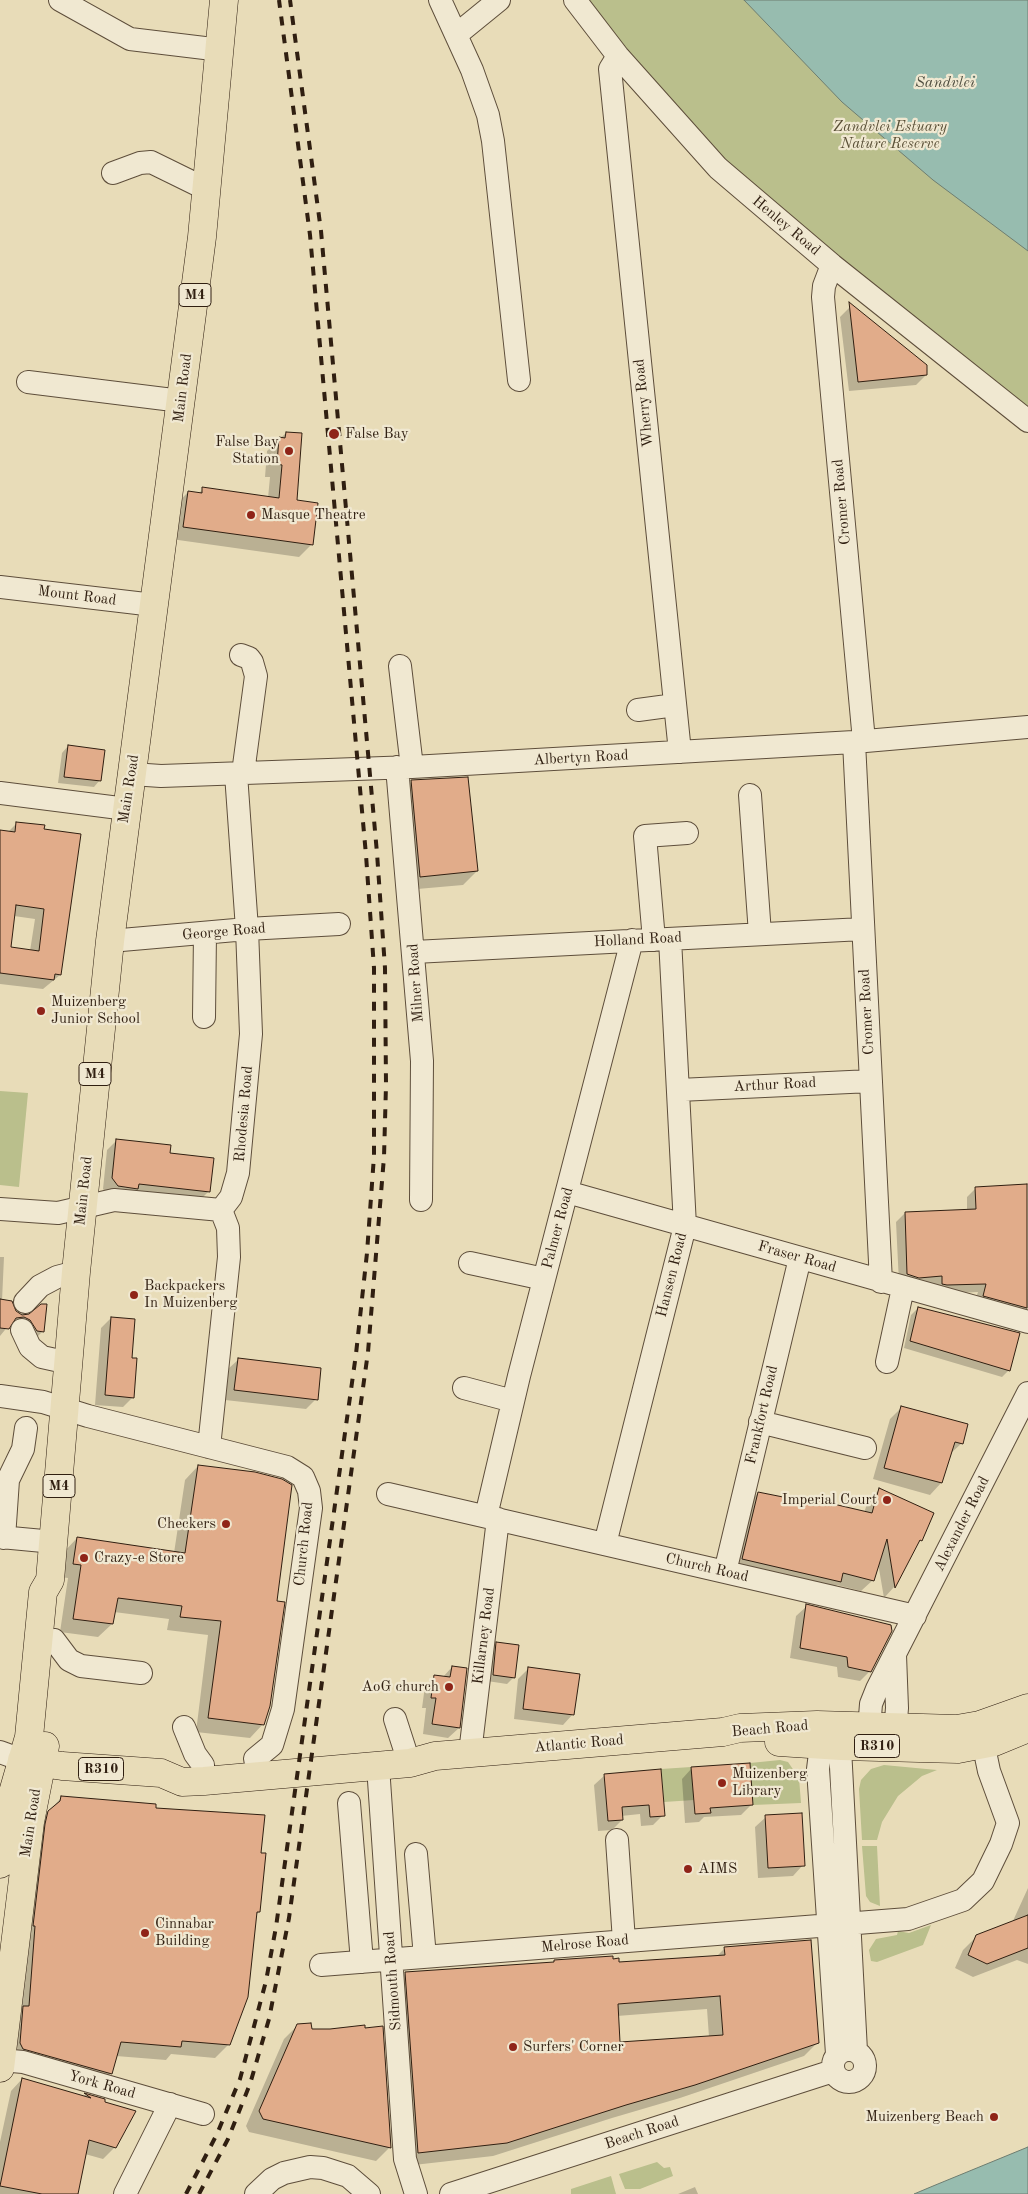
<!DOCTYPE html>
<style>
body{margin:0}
canvas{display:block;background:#e8dcb8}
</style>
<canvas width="1028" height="2194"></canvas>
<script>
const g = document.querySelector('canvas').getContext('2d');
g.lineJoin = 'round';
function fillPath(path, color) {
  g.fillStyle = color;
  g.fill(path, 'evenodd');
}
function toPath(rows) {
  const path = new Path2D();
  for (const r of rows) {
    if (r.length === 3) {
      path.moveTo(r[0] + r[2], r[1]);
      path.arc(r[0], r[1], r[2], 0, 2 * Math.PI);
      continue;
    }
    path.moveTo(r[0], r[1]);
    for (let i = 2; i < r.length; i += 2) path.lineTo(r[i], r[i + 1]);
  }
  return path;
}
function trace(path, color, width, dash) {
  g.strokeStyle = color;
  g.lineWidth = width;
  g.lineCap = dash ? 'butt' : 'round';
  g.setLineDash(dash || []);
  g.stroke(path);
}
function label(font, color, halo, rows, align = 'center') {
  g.font = font + ' "Old Standard TT",serif';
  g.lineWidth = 4.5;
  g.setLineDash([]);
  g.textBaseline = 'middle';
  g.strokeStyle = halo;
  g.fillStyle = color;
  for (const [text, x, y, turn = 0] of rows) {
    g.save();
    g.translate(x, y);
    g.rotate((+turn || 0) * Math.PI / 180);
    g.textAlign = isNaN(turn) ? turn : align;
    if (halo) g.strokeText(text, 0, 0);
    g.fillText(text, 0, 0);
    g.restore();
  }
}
const green = toPath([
 [575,0,1028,0,1028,421,718,168],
 [0,1091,28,1093,19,1187,0,1185],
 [780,1760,788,1762,799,1778,801,1803,753,1805,750,1763],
 [884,1765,937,1770,922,1776,898,1796,882,1822,877,1840,862,1840,859,1789,861,1780,871,1769],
 [691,1767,694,1800,664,1802,661,1769],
 [862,1846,877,1846,880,1906,870,1902,866,1896],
 [931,1925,923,1945,877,1962,871,1961,869,1950,876,1939,897,1935,898,1931,909,1933],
 [657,2162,664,2168,670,2167,673,2176,640,2189,625,2189,619,2174],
 [611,2176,616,2194,571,2194,571,2189]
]);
const water = toPath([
 [744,0,1028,0,1028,251,933,180,842,102,744,0],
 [1028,2147,1028,2194,914,2194,933,2186,1028,2147]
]);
const shadow = toPath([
 [850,307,926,375,916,385,849,391,840,317],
 [286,433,295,501,312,544,299,557,171,539,176,505,188,492,198,494,203,489,268,498,270,477,265,477,267,451],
 [68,746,100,780,94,787,58,783,62,753],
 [412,781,477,871,463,885,406,890,398,795],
 [17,823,44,826,60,975,43,989,0,984,0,831,8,832],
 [14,916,35,919,30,951,10,948],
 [117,1140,169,1154,209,1191,199,1201,110,1197,103,1189,107,1150],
 [1026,1185,1028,1322,974,1304,978,1292,937,1294,899,1283,896,1222,905,1213,967,1211,967,1197,976,1188],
 [0,1257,4,1257,2,1301,15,1313,29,1316,43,1331,35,1339,21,1326,9,1325,0,1336],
 [918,1308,1009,1370,1002,1377,904,1348,911,1315],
 [111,1318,131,1359,133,1397,123,1407,95,1405,101,1328],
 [239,1359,286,1363,316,1399,306,1409,225,1400,228,1369],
 [902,1407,962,1443,950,1454,941,1483,930,1495,873,1479,890,1419],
 [198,1466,275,1602,263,1724,250,1738,196,1732,208,1635,167,1630,169,1619,114,1612,112,1624,98,1637,60,1632,68,1578,60,1577,64,1552,77,1538,174,1553,185,1480],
 [879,1490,921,1540,916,1546,894,1587,884,1598,878,1563,873,1580,861,1591,837,1585,829,1593,731,1570,747,1504,758,1493,796,1501,800,1498,864,1513,868,1501],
 [807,1606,870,1671,860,1681,838,1677,837,1667,790,1658,796,1616],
 [497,1644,514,1677,507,1684,487,1681,490,1650],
 [452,1667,466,1669,459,1728,448,1738,423,1734,426,1708,422,1708,425,1686,435,1676,443,1677],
 [528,1669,573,1714,563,1725,514,1719,518,1679],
 [692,1768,751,1805,741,1815,704,1817,699,1822,685,1823,682,1779],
 [660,1771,663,1815,653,1825,641,1826,640,1814,621,1816,622,1820,612,1830,598,1831,594,1785,605,1775],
 [61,1798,154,1809,260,1854,259,1912,255,1916,229,2044,215,2058,171,2054,166,2060,116,2056,111,2073,98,2087,10,2062,35,1826],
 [766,1817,803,1865,793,1876,758,1878,755,1827],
 [1028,1888,1028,1964,1017,1960,973,1977,955,1968,963,1950,977,1936,1012,1923],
 [725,1948,818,2042,804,2056,680,2098,612,2118,493,2156,405,2166,392,1986,406,1973,552,1963,554,1961,612,1960,618,1964,716,1957],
 [707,2009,709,2037,619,2043,617,2016],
 [298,2025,311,2030,390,2147,376,2161,249,2132,246,2126,284,2039],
 [22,2079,82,2097,85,2095,104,2100,115,2147,103,2159,85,2154,77,2194,0,2194,0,2142,11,2091],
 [695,2187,698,2194,678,2194]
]);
const building = toPath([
 [849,302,927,365,927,375,858,382,849,302],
 [286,432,302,433,297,500,318,503,313,545,183,527,188,491,202,493,202,487,279,498,282,465,277,464,279,437,285,438,286,432],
 [68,745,105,750,101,781,64,777,68,745],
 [468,777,478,871,420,877,411,780,468,777],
 [16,822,45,825,44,829,81,834,61,975,55,974,54,980,0,973,0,830,15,832,16,822],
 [16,905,44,909,39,951,11,947,16,905],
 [116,1139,171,1145,170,1153,214,1158,210,1192,139,1184,138,1189,118,1186,112,1178,116,1139],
 [1027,1184,1027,1308,983,1296,986,1284,947,1285,942,1284,942,1276,919,1278,907,1274,905,1212,976,1209,975,1187,1027,1184],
 [0,1299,12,1301,16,1311,22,1315,29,1314,41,1304,47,1304,44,1332,37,1331,30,1320,24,1317,16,1318,9,1329,0,1328,0,1299],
 [918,1307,1020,1333,1010,1371,910,1341,918,1307],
 [111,1317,135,1319,132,1358,137,1358,134,1398,105,1395,111,1317],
 [238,1358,321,1368,318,1400,234,1390,238,1358],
 [901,1406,968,1424,963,1444,955,1442,942,1483,884,1468,901,1406],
 [198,1465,255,1472,282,1479,292,1485,277,1601,285,1602,270,1706,264,1725,208,1718,221,1621,180,1617,182,1606,118,1598,113,1624,73,1619,81,1565,73,1564,77,1537,185,1553,198,1465],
 [879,1488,934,1513,922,1541,920,1540,895,1588,887,1539,874,1581,843,1573,841,1582,742,1559,758,1492,798,1500,799,1496,872,1513,879,1488],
 [806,1604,891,1625,892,1631,871,1672,848,1667,847,1657,800,1648,806,1604],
 [496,1642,519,1645,515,1678,493,1675,496,1642],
 [452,1666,467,1668,460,1728,432,1724,436,1698,431,1698,434,1675,450,1677,452,1666],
 [528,1667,580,1674,574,1715,523,1709,528,1667],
 [750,1763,753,1805,710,1808,711,1813,695,1814,691,1767,750,1763],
 [661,1769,665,1816,650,1817,649,1805,622,1807,623,1820,608,1821,604,1774,661,1769],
 [61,1796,156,1804,156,1808,265,1815,261,1853,266,1853,260,1912,257,1912,248,1997,230,2045,182,2041,181,2047,121,2042,112,2074,23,2049,20,2043,23,2006,29,2006,35,1926,33,1926,45,1824,48,1811,60,1801,61,1796],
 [802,1813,805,1866,768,1868,765,1815,802,1813],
 [1028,1915,1028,1948,987,1964,968,1955,976,1935,1028,1915],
 [811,1940,819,2043,695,2085,626,2105,507,2143,418,2153,405,1972,554,1962,554,1960,613,1956,613,1959,619,1958,619,1962,725,1955,724,1947,811,1940],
 [720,1996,723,2035,620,2042,618,2004,720,1996],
 [311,2023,312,2029,330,2029,365,2025,365,2028,383,2026,391,2148,263,2119,259,2111,297,2024,311,2023],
 [22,2078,91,2098,84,2093,105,2099,105,2102,136,2111,116,2148,89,2140,78,2194,42,2194,0,2186,22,2078]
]);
const minor = toPath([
 [60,0,130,39,221,50],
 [440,0,472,70,488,115,493,141,519,380],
 [575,0,618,56,718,168,832,265,1028,421],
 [456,35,499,0],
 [618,56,610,69,680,752],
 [113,173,140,163,151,162,206,189],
 [832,265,824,286,823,297,864,741],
 [28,382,181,401],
 [0,587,154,605],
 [241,655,249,658,252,662,256,676,243,773],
 [400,666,412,767],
 [638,710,675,705],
 [854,742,881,1282],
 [397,767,422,1061,421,1200],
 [132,774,161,776,412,767,854,742,1028,727],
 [0,793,127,809],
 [750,795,760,934],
 [654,940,645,836,687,833],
 [110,941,247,929,339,924],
 [414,952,863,929],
 [204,1017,205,933],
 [679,1090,871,1081],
 [567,1192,1028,1322],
 [0,1209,58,1213,114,1200,221,1210],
 [221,1210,231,1197,238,1173,251,1034,247,929,236,774],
 [470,1263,544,1279],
 [25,1302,40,1286,57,1277,76,1272],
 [22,1330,30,1347,42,1357,69,1363],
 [887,1362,903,1288],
 [464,1388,513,1401],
 [0,1396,43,1402,88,1416,287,1467,303,1477,309,1491,311,1508,283,1709,272,1745,255,1759],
 [760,1422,865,1448],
 [209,1447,229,1257,228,1228,221,1210],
 [388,1494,915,1616],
 [486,1516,519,1376,632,940],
 [0,1537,54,1542],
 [4,1538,8,1480,23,1449,26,1428],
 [605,1544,685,1226,670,939],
 [725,1572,800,1258],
 [54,1640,69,1660,81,1666,141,1673],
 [395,1719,405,1750],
 [184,1727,195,1754,203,1765],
 [823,1729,818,1769,837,2054],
 [839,1729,856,2051],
 [868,1742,871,1704,877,1689,1028,1393],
 [894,1743,897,1708,895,1655],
 [0,1752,22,1760],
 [470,1753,498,1519],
 [378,1766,405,2159,416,2194],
 [349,1803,362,1962],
 [617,1840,624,1941],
 [416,1854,425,1957],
 [321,1965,908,1919,963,1900,983,1881,1001,1844,1008,1823,989,1771,980,1728],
 [849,2066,16],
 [0,2060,23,2062,203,2114],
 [125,2194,170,2104],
 [256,2194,272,2179,284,2173,310,2167,323,2168,348,2176,369,2194],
 [451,2194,833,2071]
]);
const major = toPath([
 [779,1742,841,1746,958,1749,994,1742,1028,1728],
 [22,1760,62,1766,161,1773,182,1782,204,1781,410,1763,435,1756,723,1732,740,1728,817,1725,957,1729,980,1725,1028,1708],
 [0,1864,10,1803,29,1737,43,1592,50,1580,76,1272,110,941,202,237,224,0],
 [0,2068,30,1822,45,1746]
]);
const rail = toPath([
 [186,2194,217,2134,240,2079,266,1981,276,1927,356,1354,367,1253,374,1156,374,968,366,855,310,235,279,0],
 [199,2194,228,2139,250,2084,269,2019,289,1918,368,1352,384,1157,386,1085,385,968,377,853,321,231,290,0]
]);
const markers = [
 [334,434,6,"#8f2418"],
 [289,451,5,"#8f2418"],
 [251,515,5,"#8f2418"],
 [41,1011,5,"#8f2418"],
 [134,1295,5,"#8f2418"],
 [887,1500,5,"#8f2418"],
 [226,1524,5,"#8f2418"],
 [84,1558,5,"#8f2418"],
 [449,1687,5,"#8f2418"],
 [722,1783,5,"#8f2418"],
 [688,1869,5,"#8f2418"],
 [145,1933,5,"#8f2418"],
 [513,2047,5,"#8f2418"],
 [994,2117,5,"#8f2418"]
];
const shields = [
 [195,295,32],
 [95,1074,32],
 [59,1486,32],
 [877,1746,45],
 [101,1769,45]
];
const shieldNames = [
 ["M4",195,295],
 ["M4",95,1074],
 ["M4",59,1486],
 ["R310",877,1746],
 ["R310",101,1769]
];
const parkNames = [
 ["Zandvlei Estuary",890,127],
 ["Nature Reserve",890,144]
];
const streetNames = [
 ["Henley Road",786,226,40],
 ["Main Road",183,388,-83],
 ["Wherry Road",644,403,-96],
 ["Cromer Road",842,502,-95],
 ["Mount Road",77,596,7],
 ["Albertyn Road",581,758,-3],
 ["Main Road",129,789,-81],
 ["George Road",224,932,-5],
 ["Holland Road",638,940,-3],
 ["Milner Road",416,983,-94],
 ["Cromer Road",867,1012,-93],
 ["Arthur Road",775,1085,-3],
 ["Rhodesia Road",244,1114,-85],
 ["Main Road",84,1191,-84],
 ["Palmer Road",558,1228,-75],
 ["Fraser Road",797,1257,16],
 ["Hansen Road",672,1275,-76],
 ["Frankfort Road",762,1415,-77],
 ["Alexander Road",962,1524,-63],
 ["Church Road",304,1544,-84],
 ["Church Road",707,1568,13],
 ["Killarney Road",484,1636,-83],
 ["Beach Road",770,1729,-5],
 ["Atlantic Road",579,1744,-5],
 ["Main Road",31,1823,-81],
 ["Melrose Road",585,1944,-5],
 ["Sidmouth Road",393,1981,-94],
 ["York Road",102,2085,16],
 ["Beach Road",642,2133,-18]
];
const poiNames = [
 ["False Bay",345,434],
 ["False Bay",279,442,"right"],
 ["Station",279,459,"right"],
 ["Masque Theatre",261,515],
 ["Muizenberg",51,1002],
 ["Junior School",51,1019],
 ["Backpackers",144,1286],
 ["In Muizenberg",144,1303],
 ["Imperial Court",877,1500,"right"],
 ["Checkers",216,1524,"right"],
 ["Crazy-e Store",94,1558],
 ["AoG church",439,1687,"right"],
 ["Muizenberg",732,1774],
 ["Library",732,1791],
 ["AIMS",698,1869],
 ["Cinnabar",155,1924],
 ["Building",155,1941],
 ["Surfers' Corner",523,2047],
 ["Muizenberg Beach",984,2117,"right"]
];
const waterNames = [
 ["Sandvlei",945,83]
];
fillPath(green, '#babf8c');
fillPath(water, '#97bcaf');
trace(water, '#6e7d70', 1);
fillPath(shadow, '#0003');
fillPath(building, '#e1ac8a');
trace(building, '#301f11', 1);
trace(minor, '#5e4e3b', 24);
trace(major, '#301f11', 29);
trace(minor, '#f0e8d1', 22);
trace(major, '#e8dcb8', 28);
trace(rail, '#301f11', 4, [9, 9]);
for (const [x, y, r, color] of markers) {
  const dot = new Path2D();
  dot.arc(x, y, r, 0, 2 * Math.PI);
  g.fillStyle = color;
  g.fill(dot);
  trace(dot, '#f0e8d1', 2);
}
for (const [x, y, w] of shields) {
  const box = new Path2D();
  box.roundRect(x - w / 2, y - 11.5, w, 23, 4);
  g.fillStyle = '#f0e8d1';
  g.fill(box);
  trace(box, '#301f11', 1);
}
label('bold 14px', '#301f11', null, shieldNames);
label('italic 15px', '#594f36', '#f0e8d1', parkNames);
label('15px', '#301f11', '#f0e8d1', streetNames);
label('15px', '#301f11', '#f0e8d1', poiNames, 'left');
label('italic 16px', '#4f4e40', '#f0e8d1', waterNames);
</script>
